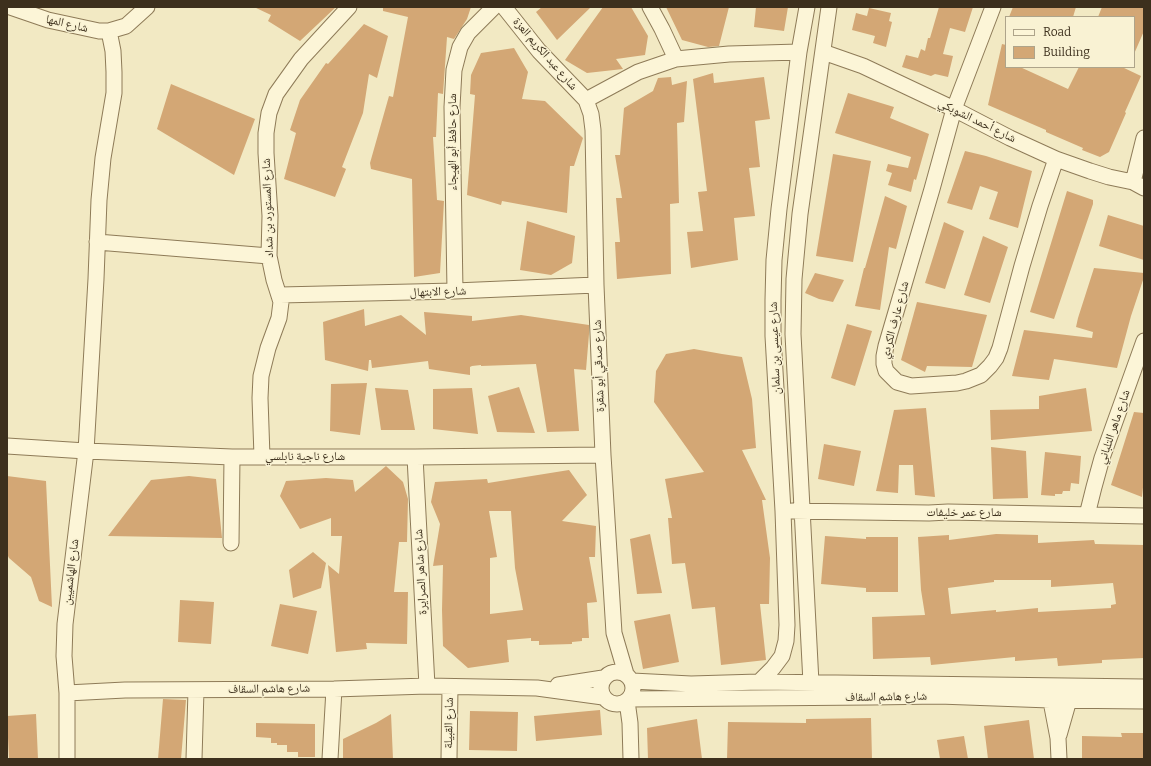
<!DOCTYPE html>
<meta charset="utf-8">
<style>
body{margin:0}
#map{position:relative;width:1151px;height:766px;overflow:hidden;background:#f2e9c3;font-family:Bitter,serif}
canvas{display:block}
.frame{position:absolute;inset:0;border:8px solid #3d301d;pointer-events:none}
.legend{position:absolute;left:1005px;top:16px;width:130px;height:52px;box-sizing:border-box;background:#f9f2d3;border:1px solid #aea48a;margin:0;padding:5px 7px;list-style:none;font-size:12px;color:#3d301d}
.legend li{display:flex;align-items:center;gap:8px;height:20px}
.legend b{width:20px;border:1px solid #aea48a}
</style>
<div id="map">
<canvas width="1151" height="766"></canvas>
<div class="frame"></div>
<ul class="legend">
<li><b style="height:5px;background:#fcf5d7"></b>Road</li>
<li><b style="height:11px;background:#d3a775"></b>Building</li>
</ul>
</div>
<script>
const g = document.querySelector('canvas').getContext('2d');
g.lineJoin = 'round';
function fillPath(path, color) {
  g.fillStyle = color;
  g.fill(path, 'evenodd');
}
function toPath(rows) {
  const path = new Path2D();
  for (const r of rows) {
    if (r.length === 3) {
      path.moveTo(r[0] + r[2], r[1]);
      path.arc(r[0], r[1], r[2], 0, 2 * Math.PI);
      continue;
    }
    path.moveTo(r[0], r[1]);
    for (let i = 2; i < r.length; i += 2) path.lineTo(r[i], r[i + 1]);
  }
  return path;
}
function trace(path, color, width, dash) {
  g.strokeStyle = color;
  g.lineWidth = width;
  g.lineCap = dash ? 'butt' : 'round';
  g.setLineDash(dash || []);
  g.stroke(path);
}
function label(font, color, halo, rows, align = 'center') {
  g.font = font + ' Bitter,"Noto Naskh Arabic",serif';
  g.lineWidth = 3;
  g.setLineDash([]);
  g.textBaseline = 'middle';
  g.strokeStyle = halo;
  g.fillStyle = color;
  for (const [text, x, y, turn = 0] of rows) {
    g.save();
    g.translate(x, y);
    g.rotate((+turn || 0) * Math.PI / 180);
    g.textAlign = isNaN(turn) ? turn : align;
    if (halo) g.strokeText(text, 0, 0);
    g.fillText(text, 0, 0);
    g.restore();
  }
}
const building = toPath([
 [254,7,336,7,300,41,268,21,271,15],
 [383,7,471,7,467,19,454,39,447,37,443,94,438,93,436,137,433,137,437,200,444,201,440,273,414,277,412,179,371,169,370,163,389,96,393,97,408,17,383,11],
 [542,7,591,7,557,40,536,12],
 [603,7,631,7,648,36,645,55,616,59,623,69,587,73,565,60],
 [666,7,729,7,719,46,708,47,682,40],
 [756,7,788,7,784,31,754,27],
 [939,7,973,7,965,32,950,28,943,54,953,56,948,77,935,74,931,76,902,67,906,55,918,58,921,49,925,51,928,38,930,38],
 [1013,7,1076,7,1073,17,1009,17],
 [1102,7,1144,7,1144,31,1134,54,1134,17,1098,17],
 [869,8,891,13,889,21,892,22,886,47,873,43,875,36,852,30,856,13,867,16],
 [364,24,388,36,377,78,369,74,363,113,342,167,346,169,335,197,284,179,296,133,290,130,300,100,326,63,328,64],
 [1002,44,1006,45,1006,67,1020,67,1068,89,1079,67,1122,67,1141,76,1125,112,1126,113,1109,152,1100,157,1082,150,1083,148,1046,132,1046,130,988,105],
 [514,48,528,72,522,99,545,101,583,138,574,166,570,166,567,213,502,201,501,205,467,195,475,95,470,94,471,75,481,53],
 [713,73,714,83,764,77,770,119,755,121,760,167,749,168,755,216,734,218,738,260,691,268,687,232,703,231,698,192,707,191,693,79],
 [671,77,672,85,687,81,684,122,677,123,679,203,670,204,671,274,617,279,615,242,620,242,616,198,622,198,615,155,620,155,624,108,653,91,658,78],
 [171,84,255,119,234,175,157,129],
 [848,93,894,107,890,118,929,134,916,180,914,179,911,192,888,185,892,173,886,171,888,164,908,168,911,157,835,133],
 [965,151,986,156,1032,171,1018,228,989,219,998,192,980,186,972,210,947,203],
 [833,154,871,161,853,262,816,256],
 [1067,191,1093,200,1093,204,1054,319,1030,312],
 [885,196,907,206,896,249,889,247,880,310,855,306,864,268,865,268],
 [1108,215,1144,226,1144,260,1099,246],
 [527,221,575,236,572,263,551,275,520,270],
 [944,222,964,231,945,289,925,283],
 [983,236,1008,247,990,303,964,295],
 [1094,268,1144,273,1144,277,1131,316,1117,368,1054,359,1049,380,1012,376,1024,330,1092,338,1093,332,1076,327,1078,318],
 [815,273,844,280,833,302,819,299,805,293],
 [917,302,987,315,972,367,927,366,925,372,901,360],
 [364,309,365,326,401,315,426,335,424,312,472,316,472,321,521,315,589,325,589,334,586,370,574,369,579,431,547,432,536,364,481,366,481,365,472,366,470,367,470,375,429,369,428,361,372,368,371,360,369,360,368,371,325,360,323,322],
 [847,324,872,331,855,386,831,378],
 [694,349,722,354,742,357,752,399,756,448,742,450,766,500,762,500,770,558,769,604,760,604,766,660,721,665,715,607,692,609,685,563,672,564,668,518,672,518,665,479,704,472,654,402,656,371,666,354],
 [367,383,360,435,330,431,331,384],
 [519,387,535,433,497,432,488,396],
 [375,388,408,390,415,430,381,430],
 [472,388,478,434,433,429,433,389],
 [1086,388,1092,431,991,440,990,410,1039,409,1039,396],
 [926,408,935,497,915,495,913,465,899,465,898,493,876,491,894,410],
 [1134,412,1144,413,1144,478,1142,497,1111,485],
 [824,444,861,451,854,486,818,479],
 [991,447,1026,451,1028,498,993,499],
 [1045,452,1081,456,1079,484,1071,483,1070,491,1063,491,1062,494,1055,494,1055,496,1041,495],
 [386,466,403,482,408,499,407,542,399,542,394,592,408,592,407,644,366,643,367,649,336,652,328,565,339,574,342,536,331,536,331,518,300,529,280,496,286,481,326,478,353,480,355,492],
 [569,470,587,495,562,521,596,526,595,557,589,557,597,602,587,603,589,638,582,638,582,641,572,642,572,644,539,645,539,641,531,641,531,638,507,640,509,662,468,668,443,646,442,610,443,565,433,566,440,524,431,502,435,482,487,479,488,483],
 [489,511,511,511,515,568,523,610,490,614,490,558,497,557],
 [7,476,46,481,52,607,39,601,31,577,9,558,7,554],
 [189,476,216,479,222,538,108,536,151,480],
 [650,534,662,593,637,594,630,539],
 [996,534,1038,535,1038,543,1094,540,1095,544,1144,545,1144,658,1102,660,1102,663,1058,666,1057,658,1015,661,1015,657,931,665,930,657,873,659,872,617,925,615,921,590,918,537,949,535,949,540],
 [994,580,1051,580,1051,587,1113,583,1116,604,1111,605,1111,608,1038,612,1038,608,996,612,996,610,951,614,948,588,994,582],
 [825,536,866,539,866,537,898,537,898,592,866,592,866,588,821,584],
 [313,552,326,563,321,588,293,598,289,570],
 [180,600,214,602,211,644,178,642],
 [280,604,317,611,308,654,271,646],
 [670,614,679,662,643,669,634,621],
 [163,699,186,700,181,759,158,759],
 [600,710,602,735,536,741,534,716],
 [470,711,518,712,517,751,469,750],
 [36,714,38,759,9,759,7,716],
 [391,714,393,759,343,759,343,739,376,723],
 [871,718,872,759,727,759,728,722,806,723,806,719],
 [697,719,702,759,648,759,647,728],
 [1029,720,1034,759,988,759,984,726],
 [256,723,315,724,315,757,298,757,298,752,287,752,287,745,277,745,277,743,271,743,271,738,256,737],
 [1121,733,1144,733,1144,759,1082,759,1082,736,1122,737],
 [964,736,968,759,940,759,937,740]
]);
const minor = toPath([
 [10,7,48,20,99,31,109,31,126,26,147,7],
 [504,7,539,51,586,100,591,114,593,130,596,285,603,455,614,633,626,674],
 [650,7,662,29,676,59],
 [993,7,954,109,932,189,886,346,884,356,884,364,886,371,897,382,911,386,957,383,966,381,981,375,990,366,996,358,1000,348,1022,266,1040,206,1056,159],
 [823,52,863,66,954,109,1010,138,1056,159,1090,171,1109,177,1133,182,1144,188],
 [586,100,638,72,676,59,729,54,799,52],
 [1133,182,1144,138],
 [97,242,269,256],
 [455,291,452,107,454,70,460,47,468,33,494,7],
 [280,295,455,291,596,285],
 [7,446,86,451,232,457,415,457,603,455],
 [262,457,260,398,261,376,268,348,279,318,281,302,274,280,269,256,270,216,266,153,266,133,269,113,276,94,301,59,349,7],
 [415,457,427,686],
 [792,511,929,513,948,512,1144,516],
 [1087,515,1094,487,1102,458,1144,341],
 [231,543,232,457],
 [617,688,16],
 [632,681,691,684,759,682,1144,687],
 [759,682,773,668,782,656,786,641,787,625,783,511,773,336,773,300,774,260,779,209,799,52,807,7],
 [811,683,793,334,794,279,800,214,829,7],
 [558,685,603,678],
 [1049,691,1058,738,1059,759],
 [67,693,64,656,65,624,86,451,96,279,99,200,103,158,114,93,114,72,113,51,109,31],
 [629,699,872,697,939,696,1050,700,1144,701],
 [627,701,630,723,631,759],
 [1059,735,1069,700,1067,690],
 [67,759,67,693,125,690,334,689,427,686,537,688,603,697],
 [194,759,196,690],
 [330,759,334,689],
 [449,759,450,687]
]);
const streetNames = [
 ["شارع المها",67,24,13],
 ["شارع عبد الكريم العزة",545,54,49],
 ["شارع أحمد الشوبكي",977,121,26],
 ["شارع حافظ أبو الهيجاء",453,142,-90],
 ["شارع المستورد بن شداد",268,208,-92],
 ["شارع الابتهال",438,292,-2],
 ["شارع عارف الكردي",895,320,-75],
 ["شارع عيسى بن سلمان",775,348,-92],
 ["شارع صدقي أبو شقرة",599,366,-92],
 ["شارع ماهر التلباني",1114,427,-71],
 ["شارع ناجية نابلسي",305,457],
 ["شارع عمر خليفات",964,513],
 ["شارع الهاشميين",71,572,-83],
 ["شارع شاهر الصرايرة",421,572,-93],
 ["شارع هاشم السقاف",269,689,-1],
 ["شارع هاشم السقاف",886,697,-1],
 ["شارع القبيلة",449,723,-89]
];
fillPath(building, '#d3a775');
trace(minor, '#8e7b58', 17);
trace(minor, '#fcf5d7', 15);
label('12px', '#3d301d', '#f9f2d3', streetNames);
</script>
